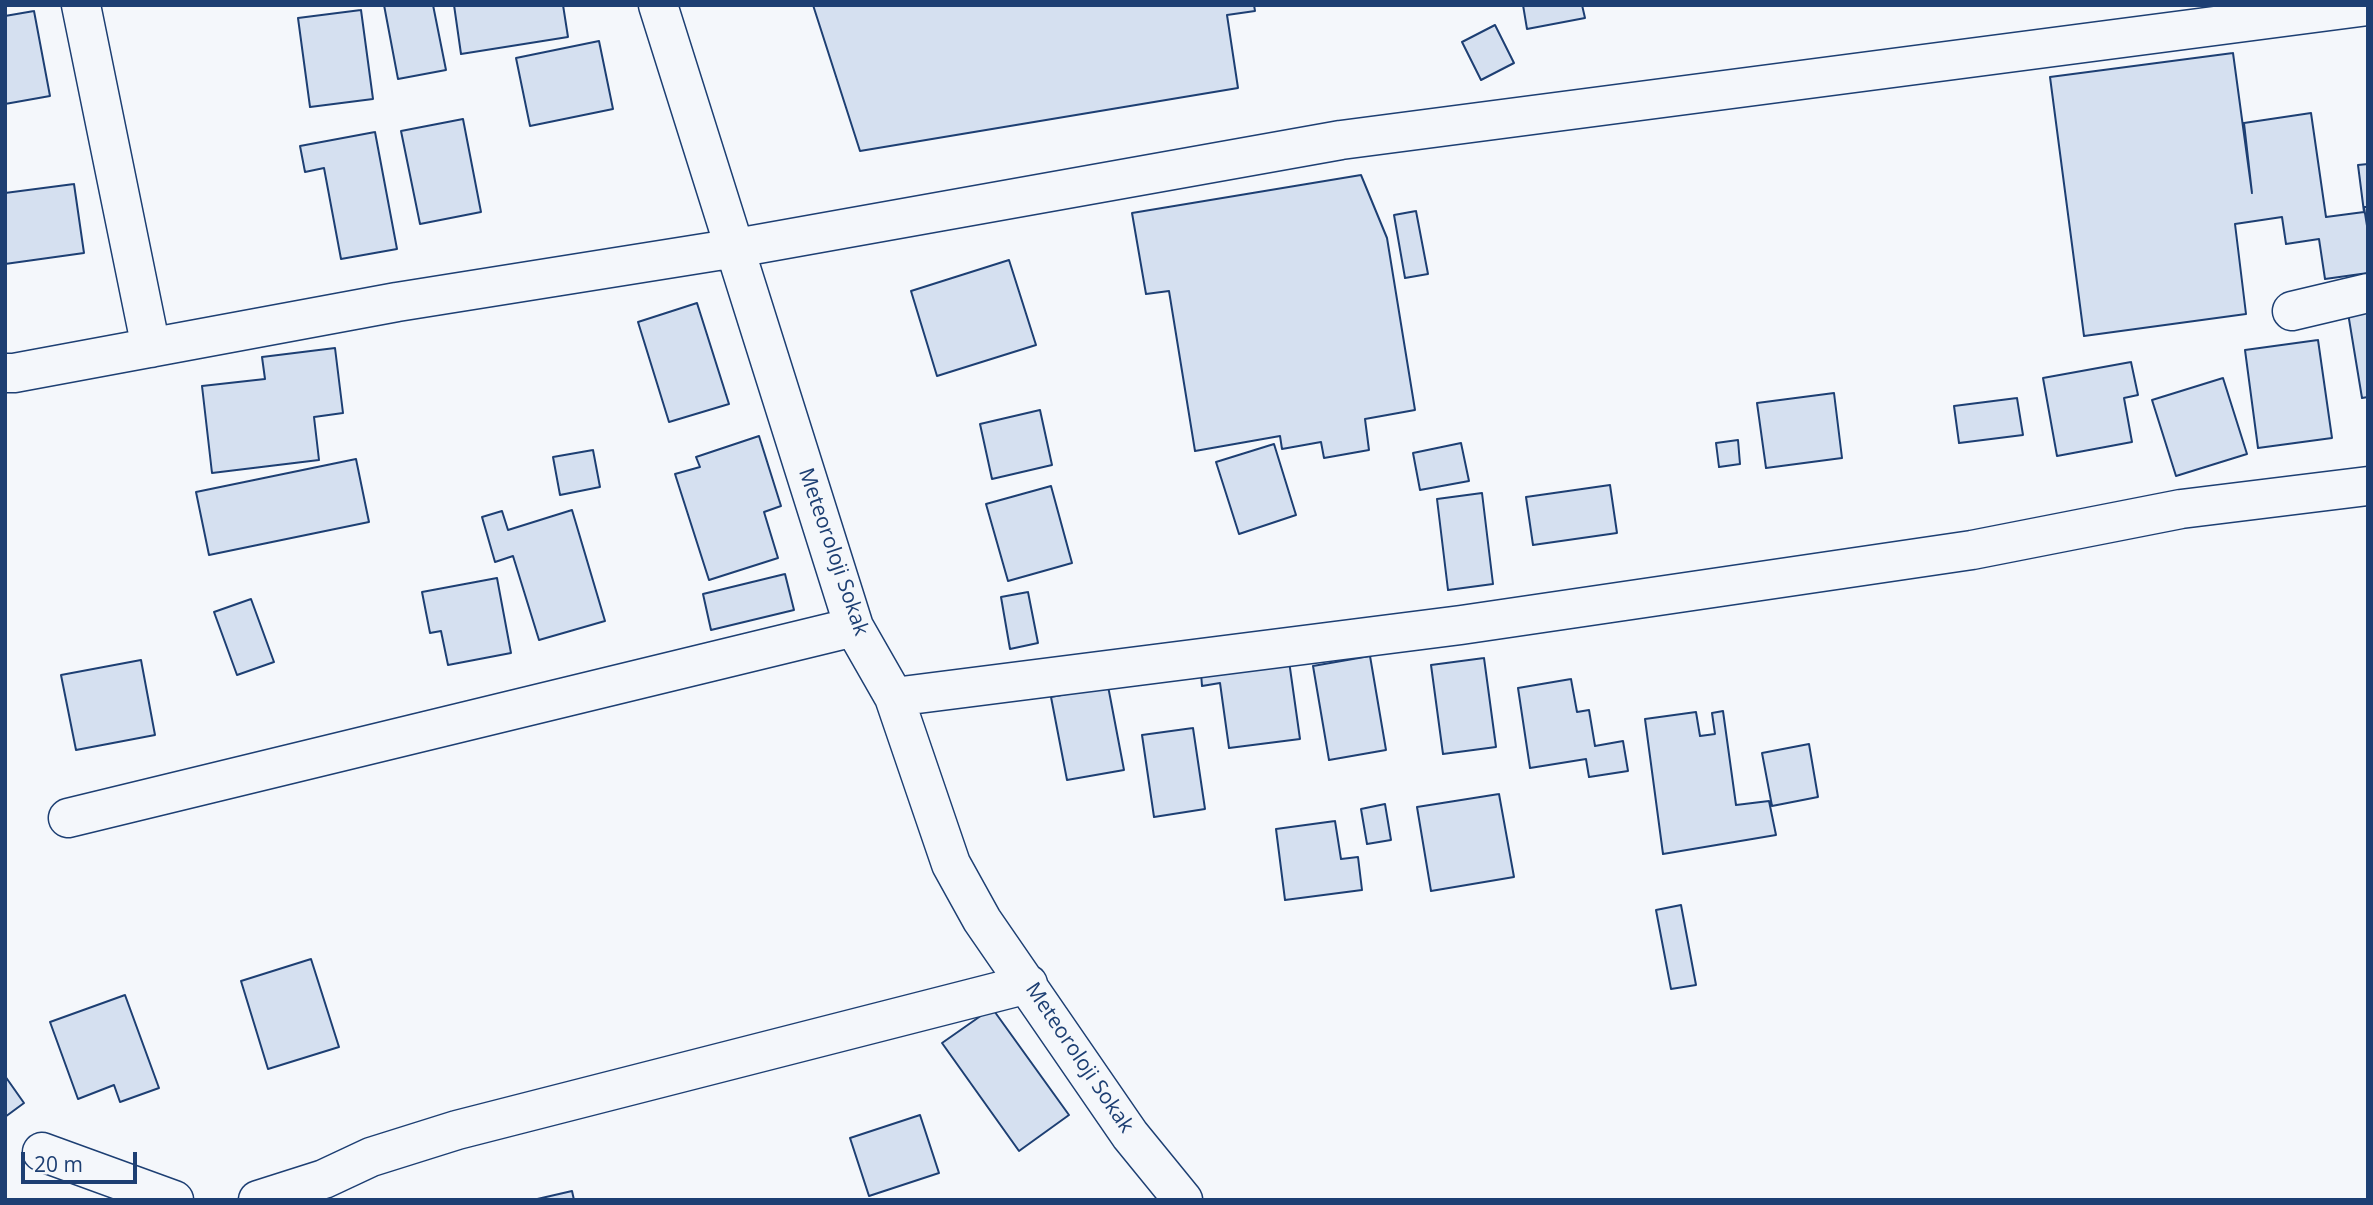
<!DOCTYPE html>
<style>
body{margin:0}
#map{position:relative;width:2373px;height:1205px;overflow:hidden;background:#f4f7fb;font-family:"Open Sans",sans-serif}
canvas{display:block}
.frame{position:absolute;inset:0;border:7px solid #1d3f73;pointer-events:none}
.scale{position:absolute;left:21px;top:1152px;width:116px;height:32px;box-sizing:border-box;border:4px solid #1d3f73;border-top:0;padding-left:9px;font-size:21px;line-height:24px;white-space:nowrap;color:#1d3f73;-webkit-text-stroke:5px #f4f7fb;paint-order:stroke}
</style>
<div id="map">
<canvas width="2373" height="1205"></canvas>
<div class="frame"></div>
<div class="scale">20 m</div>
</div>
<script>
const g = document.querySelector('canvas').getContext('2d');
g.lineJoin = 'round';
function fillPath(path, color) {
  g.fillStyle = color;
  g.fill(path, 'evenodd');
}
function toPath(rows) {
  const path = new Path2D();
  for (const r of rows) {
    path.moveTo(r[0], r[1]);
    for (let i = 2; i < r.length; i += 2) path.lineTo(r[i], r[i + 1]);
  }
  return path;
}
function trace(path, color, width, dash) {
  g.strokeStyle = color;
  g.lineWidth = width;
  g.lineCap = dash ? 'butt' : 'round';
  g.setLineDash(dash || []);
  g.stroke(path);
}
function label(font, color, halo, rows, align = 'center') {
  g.font = font + ' "Open Sans",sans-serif';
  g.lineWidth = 5;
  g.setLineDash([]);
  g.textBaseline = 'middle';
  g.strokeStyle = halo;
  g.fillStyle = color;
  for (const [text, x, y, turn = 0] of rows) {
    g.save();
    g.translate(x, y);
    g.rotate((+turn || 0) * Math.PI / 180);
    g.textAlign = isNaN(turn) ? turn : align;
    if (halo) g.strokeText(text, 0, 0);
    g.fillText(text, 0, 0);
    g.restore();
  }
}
const building = toPath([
 [384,5,433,5,446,70,398,79,384,5],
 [454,5,563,5,568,37,461,54,454,5],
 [813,5,1254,5,1255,11,1227,15,1238,88,860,151,813,5],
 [1523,5,1582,5,1585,18,1527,29,1523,5],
 [361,10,373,99,310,107,298,18,361,10],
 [34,11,50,96,5,104,5,16,34,11],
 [1495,25,1514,63,1481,80,1462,42,1495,25],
 [599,41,613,109,530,126,516,58,599,41],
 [2233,53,2252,193,2244,123,2311,113,2326,217,2364,212,2358,165,2368,164,2368,207,2364,207,2368,232,2368,273,2325,279,2319,239,2286,244,2282,217,2235,224,2246,314,2084,336,2050,77,2233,53],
 [463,119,481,212,420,224,401,131,463,119],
 [375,132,397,249,341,259,324,168,305,172,300,146,375,132],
 [1361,175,1387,238,1415,410,1365,419,1369,450,1324,458,1321,442,1282,449,1280,436,1195,451,1169,291,1146,294,1132,213,1361,175],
 [74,184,84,253,5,264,5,193,74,184],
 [1416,211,1428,274,1405,278,1394,215,1416,211],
 [1009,260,1036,345,937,376,911,291,1009,260],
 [697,303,729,404,669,422,638,322,697,303],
 [2368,310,2368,397,2362,398,2348,313,2368,310],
 [2318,340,2332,438,2258,448,2245,350,2318,340],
 [335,348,343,413,314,417,319,460,212,473,202,386,265,379,262,357,335,348],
 [2131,362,2138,395,2124,398,2132,442,2057,456,2043,378,2131,362],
 [2223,378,2247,454,2176,476,2152,400,2223,378],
 [1834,393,1842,458,1766,468,1757,403,1834,393],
 [2017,398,2023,435,1959,443,1954,406,2017,398],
 [1040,410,1052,465,992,479,980,424,1040,410],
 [759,436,781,506,764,512,778,558,709,580,675,474,700,467,696,457,759,436],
 [1738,440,1740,464,1719,467,1716,443,1738,440],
 [1461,443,1469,481,1420,490,1413,453,1461,443],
 [1274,444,1296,515,1239,534,1216,462,1274,444],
 [593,450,600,487,560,495,553,457,593,450],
 [356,459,369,522,209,555,196,492,356,459],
 [1610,485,1617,533,1533,545,1526,497,1610,485],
 [1051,486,1072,563,1008,581,986,504,1051,486],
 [1482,493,1493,584,1448,590,1437,499,1482,493],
 [572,510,605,621,539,640,513,556,495,562,482,517,502,511,508,530,572,510],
 [785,574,794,610,711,630,703,594,785,574],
 [497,578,511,653,448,665,441,631,430,633,422,592,497,578],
 [1028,592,1038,643,1010,649,1001,597,1028,592],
 [251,599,274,662,237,675,214,612,251,599],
 [1370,656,1386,750,1329,760,1313,666,1370,656],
 [1484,658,1496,747,1443,754,1431,665,1484,658],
 [141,660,155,735,76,750,61,675,141,660],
 [1289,661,1300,739,1229,748,1220,683,1202,686,1201,673,1289,661],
 [1571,679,1577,712,1589,710,1595,746,1623,741,1628,771,1589,777,1586,759,1530,768,1518,688,1571,679],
 [1108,686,1124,770,1067,780,1051,697,1108,686],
 [1723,711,1736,805,1769,801,1776,835,1663,854,1645,719,1696,712,1700,736,1715,734,1712,713,1723,711],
 [1193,728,1205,809,1154,817,1142,735,1193,728],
 [1809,744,1818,797,1772,806,1762,753,1809,744],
 [1499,794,1514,877,1431,891,1417,807,1499,794],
 [1385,804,1391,840,1367,844,1361,809,1385,804],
 [1335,821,1341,859,1358,857,1362,890,1285,900,1276,829,1335,821],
 [1681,905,1696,985,1671,989,1656,910,1681,905],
 [311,959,339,1047,268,1069,241,981,311,959],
 [125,995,159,1088,120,1102,114,1085,78,1099,50,1022,125,995],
 [992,1008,1069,1115,1019,1151,942,1043,992,1008],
 [5,1076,24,1103,5,1117,5,1076],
 [920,1115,939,1173,869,1196,850,1138,920,1115],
 [572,1191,574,1200,533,1200,572,1191]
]);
const minor = toPath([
 [81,5,151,348],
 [658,5,854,627,894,697,951,864,982,920,1130,1135,1183,1200],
 [2292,311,2368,293],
 [5,373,14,373,397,302,736,248,1341,140,2368,6],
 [894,697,1461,625,1972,550,2181,509,2368,486],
 [68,818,854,627],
 [42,1152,174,1200],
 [258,1200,324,1179,371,1157,457,1130,1028,984]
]);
const streetNames = [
 ["Meteoroloji Sokak",833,552,71],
 ["Meteoroloji Sokak",1079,1058,56]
];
fillPath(building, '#d5e0f0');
trace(building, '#1d3f73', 2);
trace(minor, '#1d3f73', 41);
trace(minor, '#f4f7fb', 38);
label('21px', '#1d3f73', '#f4f7fb', streetNames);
</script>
